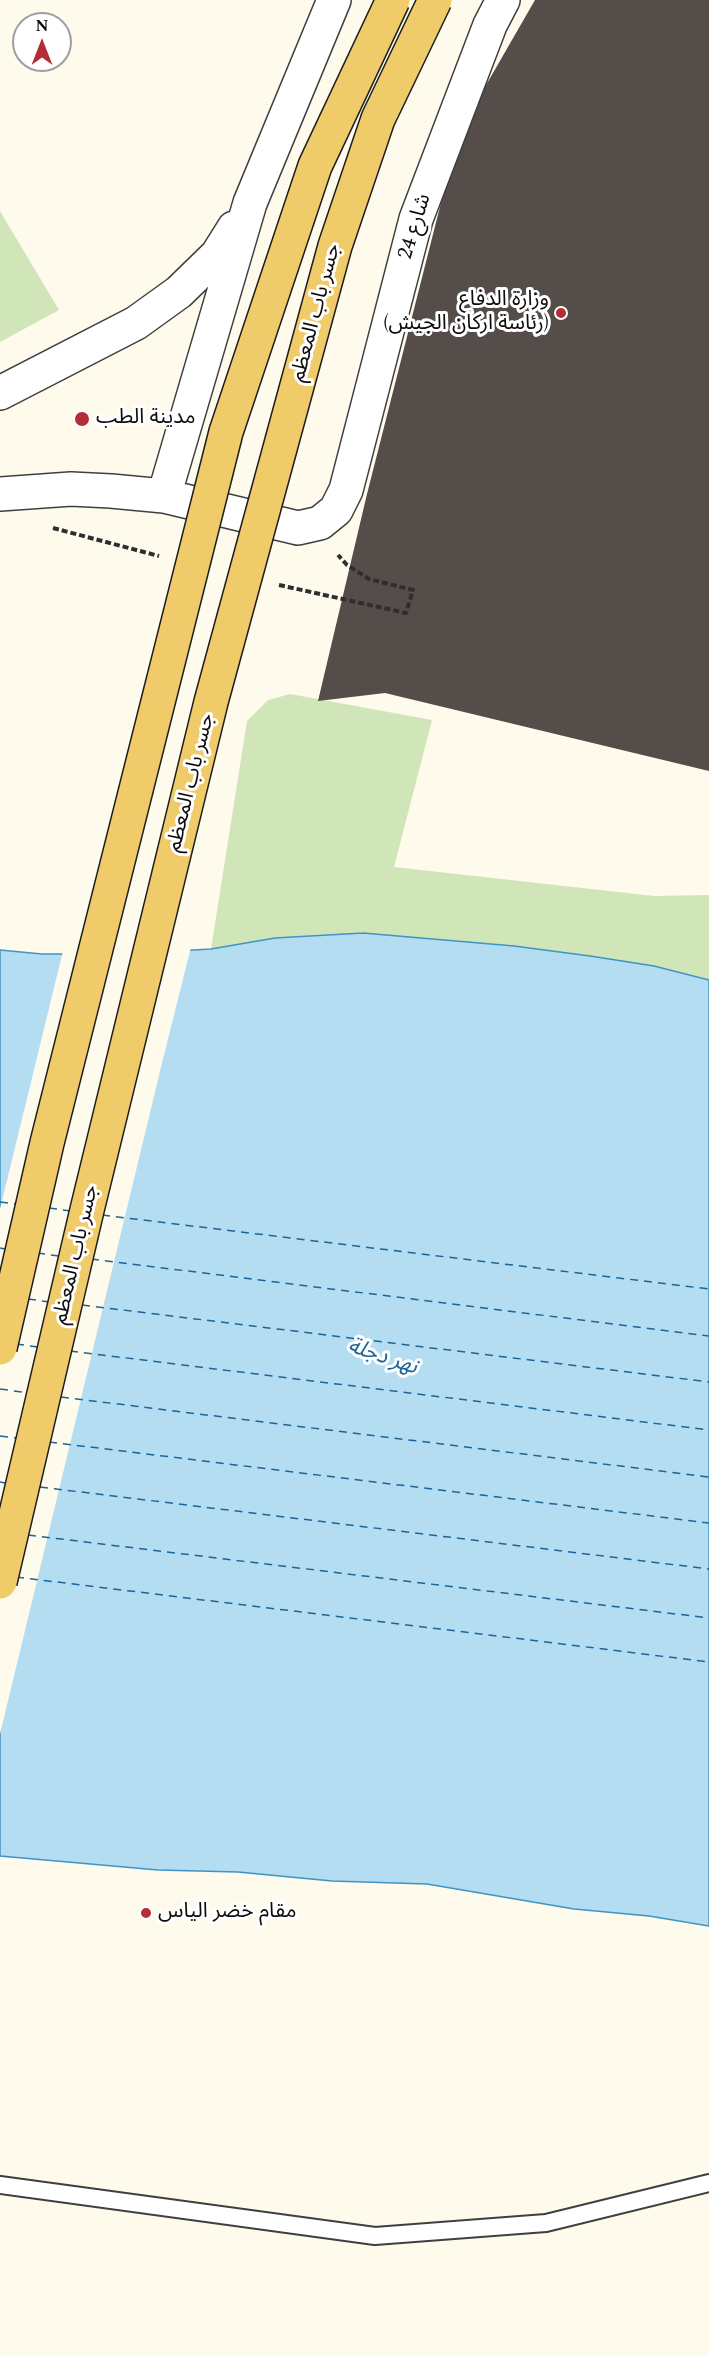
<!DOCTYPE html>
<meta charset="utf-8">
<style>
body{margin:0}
#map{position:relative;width:709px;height:2356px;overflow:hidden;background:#fefaec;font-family:Spectral,serif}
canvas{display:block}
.north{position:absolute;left:12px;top:12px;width:60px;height:60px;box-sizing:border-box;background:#fff;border:2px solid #9e9e9e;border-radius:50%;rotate:0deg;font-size:16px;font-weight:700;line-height:24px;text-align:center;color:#0c0c0c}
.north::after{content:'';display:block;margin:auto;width:21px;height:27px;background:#b32d37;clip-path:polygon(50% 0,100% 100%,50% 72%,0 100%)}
</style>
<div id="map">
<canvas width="709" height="2356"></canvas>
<div class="north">N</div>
</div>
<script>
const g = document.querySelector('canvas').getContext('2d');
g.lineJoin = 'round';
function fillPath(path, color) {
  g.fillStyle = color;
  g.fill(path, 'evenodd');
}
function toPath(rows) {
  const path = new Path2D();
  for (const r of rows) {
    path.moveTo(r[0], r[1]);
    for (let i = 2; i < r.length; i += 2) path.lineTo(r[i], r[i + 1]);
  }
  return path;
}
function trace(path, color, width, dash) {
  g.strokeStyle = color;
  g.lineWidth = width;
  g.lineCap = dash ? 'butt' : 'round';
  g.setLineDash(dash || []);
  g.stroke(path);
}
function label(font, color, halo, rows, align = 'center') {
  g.font = font + ' Spectral,"Noto Sans Arabic",serif';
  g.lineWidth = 6;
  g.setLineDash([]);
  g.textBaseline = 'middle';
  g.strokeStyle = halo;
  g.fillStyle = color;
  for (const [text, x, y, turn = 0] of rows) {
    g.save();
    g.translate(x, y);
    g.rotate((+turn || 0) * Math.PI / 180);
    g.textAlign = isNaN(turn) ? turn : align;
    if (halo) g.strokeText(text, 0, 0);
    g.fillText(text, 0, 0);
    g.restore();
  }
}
const green = toPath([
 [0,211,59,310,0,342],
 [290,694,432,720,394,867,654,896,709,895,709,980,654,966,590,956,514,946,363,933,211,949,247,721,268,700]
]);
const water = toPath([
 [363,933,514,946,590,956,654,966,709,980,709,1926,649,1916,574,1909,427,1884,332,1881,238,1872,158,1870,0,1856,0,950,42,954,123,954,211,949,275,938,363,933]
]);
const pier = toPath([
 [191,947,162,1063,0,1734,0,1209,63,951]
]);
const ferry = toPath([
 [0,1202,17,1204],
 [49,1208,71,1211],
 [102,1215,709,1289],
 [0,1248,5,1249],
 [37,1253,59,1256],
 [91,1259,709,1336],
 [28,1299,50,1302],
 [82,1305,709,1382],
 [16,1344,38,1347],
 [70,1351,709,1430],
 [0,1389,29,1393],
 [61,1397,709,1477],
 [0,1436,17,1438],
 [49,1442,709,1523],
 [0,1482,5,1483],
 [40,1487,709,1569],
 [28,1535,709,1618],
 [16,1577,709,1662]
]);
const building = toPath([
 [535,0,709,0,709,771,385,693,318,701,367,494,459,132]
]);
const path = toPath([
 [53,528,159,556],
 [279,585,406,613,413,590,369,579,347,565,338,555]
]);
const service = toPath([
 [0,2185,375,2236,546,2223,709,2183]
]);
const tertiary = toPath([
 [0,393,136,323,179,292,217,255,234,228],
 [0,494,71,489,111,491,164,496,298,528,320,523,336,510,346,490,416,219,490,25,503,0],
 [164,496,250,203,334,0]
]);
const primaryBridge = toPath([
 [0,1348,47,1143,226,432,315,166,393,0],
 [0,1582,87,1210,211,702,335,246,378,119,435,0]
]);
const markers = [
 [561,313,6,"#b32d37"],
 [82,419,8,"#b32d37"],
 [146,1913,6,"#b32d37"]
];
const streetNames = [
 ["شارع 24",416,227,-73],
 ["جسر باب المعظم",317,313,-75],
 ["جسر باب المعظم",192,783,-76],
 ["جسر باب المعظم",77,1255,-77]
];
const poiNames = [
 ["وزارة الدفاع",549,301,"right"],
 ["(رئاسة اركان الجيش)",549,325,"right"],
 ["مدينة الطب",96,419],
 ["مقام خضر الياس",158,1913]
];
const waterNames = [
 ["نهر دجلة",382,1358,19]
];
fillPath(green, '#d1e6b8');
fillPath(water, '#b4ddf2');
trace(water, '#3f94c5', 1.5);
fillPath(pier, '#fefaec');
trace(ferry, '#1d6596', 1.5, [8, 6]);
fillPath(building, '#544d49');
trace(service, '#3f3f3f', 20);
trace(tertiary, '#3f3f3f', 36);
trace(path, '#2e2e2e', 4, [6, 3]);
trace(service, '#fff', 16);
trace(tertiary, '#fff', 33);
trace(primaryBridge, '#1d1d1d', 36, []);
trace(primaryBridge, '#f0cb6a', 33);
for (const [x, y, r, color] of markers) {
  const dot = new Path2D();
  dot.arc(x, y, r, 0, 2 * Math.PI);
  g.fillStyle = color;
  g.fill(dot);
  trace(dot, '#fff', 2);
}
label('21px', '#0c0c0c', '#fff', streetNames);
label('21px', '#0c0c0c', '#fff', poiNames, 'left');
label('italic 22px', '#1d6596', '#fff', waterNames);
</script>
